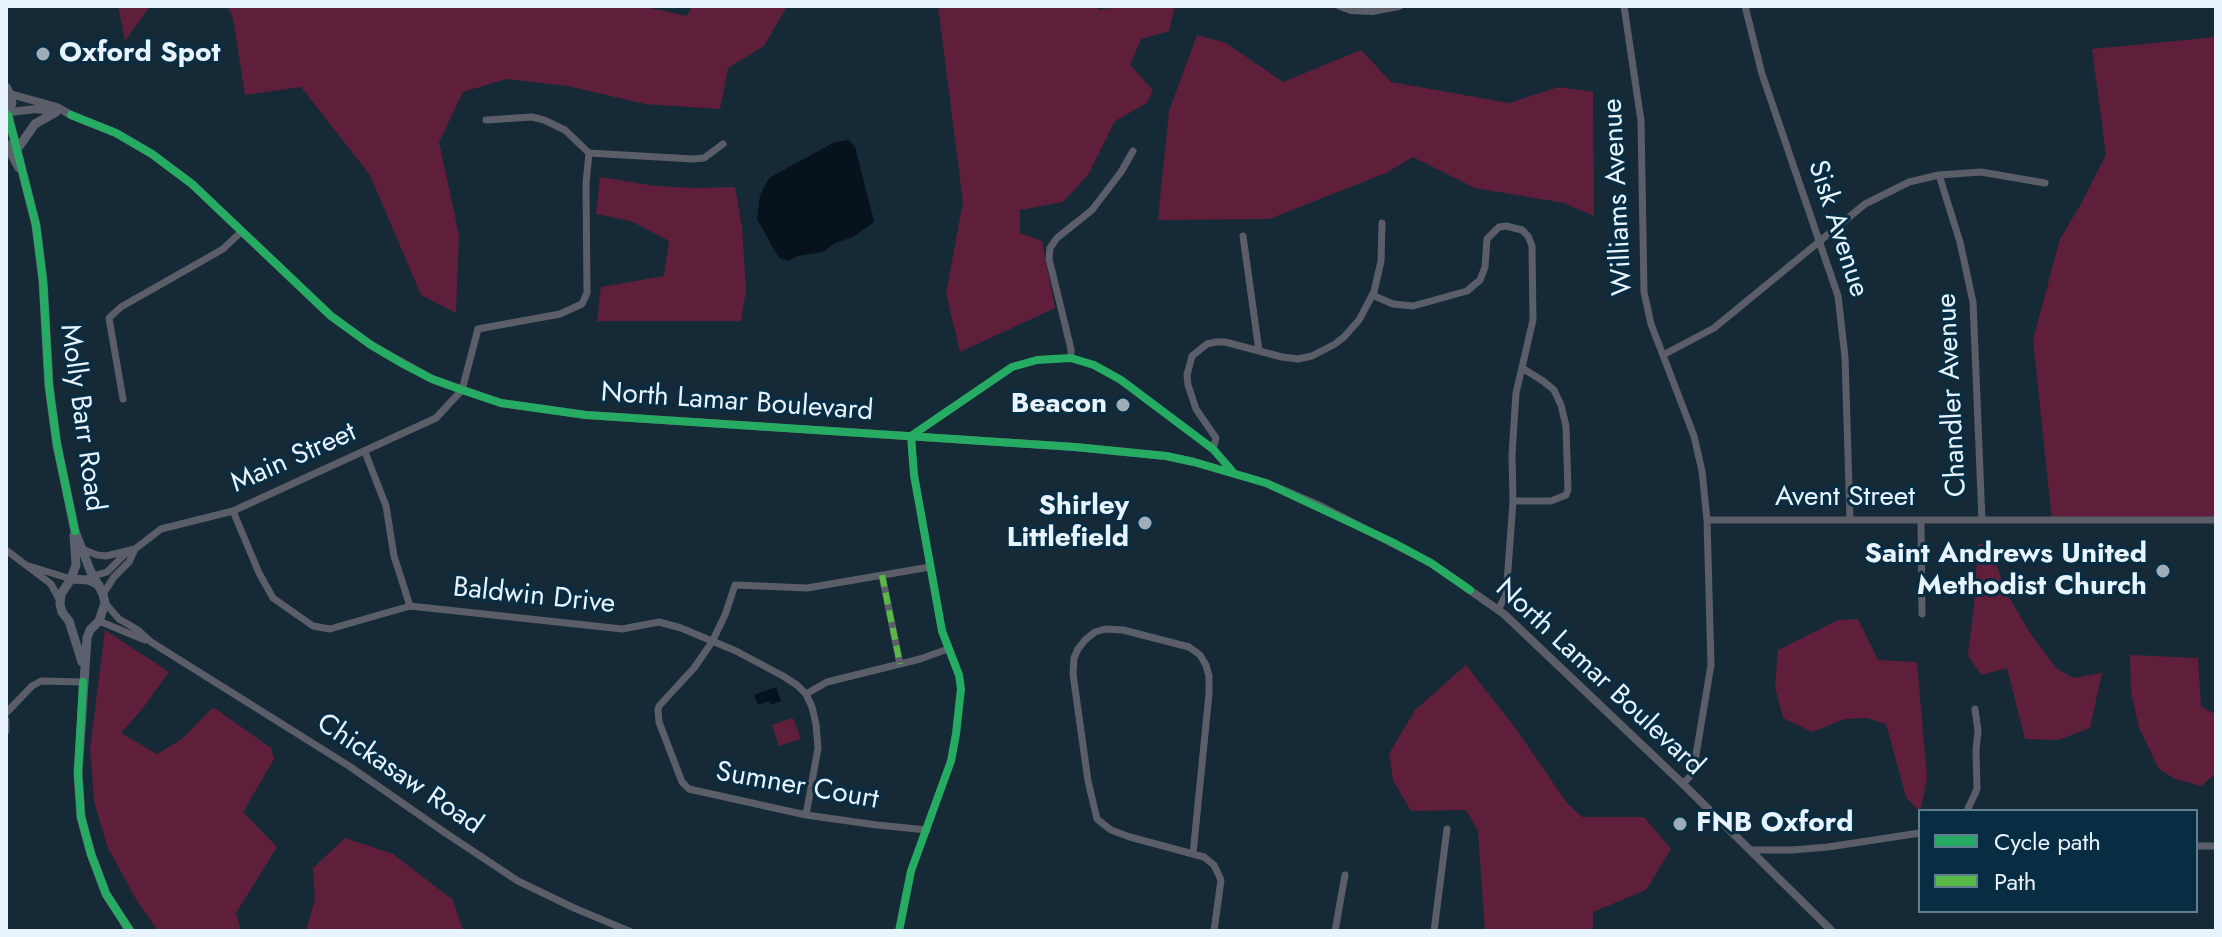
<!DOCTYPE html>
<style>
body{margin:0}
#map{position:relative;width:2222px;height:937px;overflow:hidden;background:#152a36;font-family:Jost,sans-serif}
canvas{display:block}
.frame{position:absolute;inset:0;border:8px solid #e7f4fe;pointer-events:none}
.legend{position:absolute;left:1918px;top:809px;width:280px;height:104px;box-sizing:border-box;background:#082d43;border:2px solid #617d8e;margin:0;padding:10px 14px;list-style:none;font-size:24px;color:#e7f4fe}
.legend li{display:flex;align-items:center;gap:16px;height:40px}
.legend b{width:40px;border:2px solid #617d8e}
</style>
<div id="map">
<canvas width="2222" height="937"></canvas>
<div class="frame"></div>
<ul class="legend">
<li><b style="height:10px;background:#26ab63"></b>Cycle path</li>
<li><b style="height:10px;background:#58b947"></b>Path</li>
</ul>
</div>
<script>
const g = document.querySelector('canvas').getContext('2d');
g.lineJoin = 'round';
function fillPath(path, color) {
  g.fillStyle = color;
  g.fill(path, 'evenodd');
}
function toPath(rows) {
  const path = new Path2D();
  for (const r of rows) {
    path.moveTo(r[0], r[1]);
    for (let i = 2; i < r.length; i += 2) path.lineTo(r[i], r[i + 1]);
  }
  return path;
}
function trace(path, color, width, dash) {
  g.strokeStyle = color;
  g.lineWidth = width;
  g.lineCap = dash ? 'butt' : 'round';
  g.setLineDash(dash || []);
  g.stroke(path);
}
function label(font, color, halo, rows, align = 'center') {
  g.font = font + ' Jost,sans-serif';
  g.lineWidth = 6;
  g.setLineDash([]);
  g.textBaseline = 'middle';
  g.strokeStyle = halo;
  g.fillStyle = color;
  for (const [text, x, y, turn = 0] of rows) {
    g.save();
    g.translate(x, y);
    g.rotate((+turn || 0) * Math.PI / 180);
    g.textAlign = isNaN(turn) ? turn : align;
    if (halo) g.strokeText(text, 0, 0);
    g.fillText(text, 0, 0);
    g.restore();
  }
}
const green = toPath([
 [118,6,150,6,125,41],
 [227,6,641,6,687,16,692,6,787,6,764,46,728,68,720,109,645,104,568,86,506,79,463,92,439,142,459,235,456,313,421,295,370,175,301,87,245,95,233,18],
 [938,6,1096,6,1099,10,1119,6,1175,6,1169,31,1141,39,1130,65,1153,90,1147,103,1115,121,1088,175,1063,202,1020,210,1020,233,1042,241,1055,308,960,352,946,293,963,202],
 [1197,35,1226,43,1283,82,1361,50,1391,82,1509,103,1559,87,1593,92,1594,216,1564,203,1475,188,1413,157,1386,173,1269,219,1158,220,1169,111],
 [2216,37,2216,520,2052,521,2033,340,2060,239,2082,202,2106,155,2092,49],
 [600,177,656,186,696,188,735,187,742,227,746,290,741,321,597,321,601,287,664,276,669,241,631,221,596,214],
 [1978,544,1989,545,2007,594,2030,633,2056,668,2073,678,2102,673,2090,728,2058,740,2025,739,2007,668,1981,675,1968,655,1974,605],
 [1858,619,1878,660,1917,662,1927,778,1920,812,1906,797,1886,724,1867,718,1845,719,1812,732,1783,718,1775,687,1778,650,1838,620],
 [105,630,169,672,143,708,121,733,157,754,182,739,213,707,271,748,274,759,243,812,277,847,236,913,241,931,158,931,137,901,108,848,94,802,90,749],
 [2130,655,2198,658,2201,706,2216,715,2216,775,2213,775,2202,786,2175,779,2159,769,2139,728,2131,692],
 [1466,665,1516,729,1567,803,1582,817,1644,817,1671,849,1646,890,1593,912,1593,931,1485,931,1478,831,1466,810,1411,811,1393,780,1389,754,1415,710],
 [793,718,801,739,779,746,772,725],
 [345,838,393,854,453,900,463,931,306,931,315,899,313,868]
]);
const water = toPath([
 [849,140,855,147,874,222,853,237,835,243,823,252,797,256,788,261,779,258,757,219,760,195,769,178,835,142],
 [776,687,781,701,771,705,769,701,758,705,754,695]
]);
const minor = toPath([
 [1624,6,1641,121,1644,292,1651,324,1694,436,1702,471,1707,520,1711,665,1693,773,1683,784],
 [1745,6,1762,74,1838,296,1845,357,1850,520],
 [486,120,532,117,544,120,565,130,589,153],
 [589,153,693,159,704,158,723,144],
 [1939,175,1960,242,1973,302,1982,520],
 [1243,236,1259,351],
 [1372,295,1393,304,1413,306,1467,291,1480,280,1485,267,1487,239,1499,227,1506,226,1522,230,1528,236,1532,246,1533,320,1516,393,1512,455,1513,501,1507,583,1506,595,1498,610],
 [1663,355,1714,328,1865,204,1909,182,1939,175,1981,172,2045,183],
 [1071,358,1071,349,1049,259,1050,248,1057,238,1092,210,1121,172,1133,151],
 [123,399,109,318,121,307,223,249,242,231],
 [1213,449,1216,438,1196,409,1188,385,1187,375,1192,356,1207,344,1216,342,1225,342,1282,357,1298,359,1312,356,1335,344,1344,337,1359,320,1374,292,1381,261,1382,223],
 [365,452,386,506,394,556,410,606],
 [1513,501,1551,501,1566,495,1568,490,1566,426,1561,405,1554,390,1543,381,1522,368],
 [233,511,259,573,273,598,313,626,330,629,410,606,622,629,659,622,681,628,736,651,783,676,797,685,806,694,812,707,816,724,818,748,806,815],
 [1707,520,2216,520],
 [1921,520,1922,614],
 [82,549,97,555,106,556,135,549],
 [6,550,51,584,59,599],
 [29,566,71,579],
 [882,575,900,664],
 [90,577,107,572,125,554],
 [103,594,114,577,129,562,135,549,161,529,233,511,436,418,462,390,478,329,560,314,582,304,587,293,586,183,589,153],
 [105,603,119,619,138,630,151,642,349,766,447,834,518,881,574,908,629,931],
 [99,621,145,640],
 [806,694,827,682,920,659,948,649],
 [6,713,32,686,41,681,83,682],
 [6,720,6,731],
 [1967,811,1977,789,1976,750,1978,731,1975,709],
 [927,830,877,825,806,815,689,789,682,782,659,722,658,710,659,706,694,668,712,642,725,615,735,585,807,588,930,567],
 [2196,846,2216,846],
 [1750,850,1792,850,1828,847,1920,833],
 [1193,854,1209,694,1209,676,1206,665,1200,655,1189,647,1123,630,1105,629,1095,632,1085,640,1078,649,1074,658,1073,674,1088,781,1097,819,1111,830,1130,837,1204,857,1214,865,1221,880,1214,931],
 [899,931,911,871,951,761,956,734,961,689,959,675,942,631,914,475,911,436,1012,367,1037,360,1071,358,1094,365,1121,380,1213,449,1233,472],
 [1335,931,1345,875],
 [1434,931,1447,829]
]);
const tertiary = toPath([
 [1340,6,1351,10,1372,11,1399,6],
 [10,94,57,107,71,115,116,133,152,154,192,184,331,316,371,345,432,379,501,403,586,415,1075,447,1166,456,1194,462,1266,483,1320,506,1431,563,1504,614,1683,784,1832,931],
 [10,112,36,109,56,112]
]);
const secondary = toPath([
 [6,87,10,94,12,103,7,117],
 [8,115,36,225,43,281,49,386,57,445,75,531,90,570,103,594,105,603,99,621,90,630,87,638,78,773,81,817,91,854,106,894,130,931],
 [6,144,19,168],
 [18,148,35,124,56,112],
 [74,535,76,565,71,579,61,594,60,604,62,612,69,621,82,662],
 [71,579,88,580,99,585]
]);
const quiet = toPath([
 [882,575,900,664]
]);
const cycleway = toPath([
 [8,115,36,225,43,281,49,386,57,445,75,531],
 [71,115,116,133,152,154,192,184,331,316,371,345,403,364,432,379,462,390,501,403,586,415,1075,447,1166,456,1194,462,1266,483,1392,542,1431,563,1470,590],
 [83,682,78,773,81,817,91,854,106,894,130,931],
 [899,931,911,871,951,761,956,734,961,689,959,675,942,631,914,475,911,436,1012,367,1037,360,1071,358,1094,365,1121,380,1213,449,1233,472]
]);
const markers = [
 [43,54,8,"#9eadb8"],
 [1123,405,8,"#9eadb8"],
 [1145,523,8,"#9eadb8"],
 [2163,571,8,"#9eadb8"],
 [1680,824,8,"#9eadb8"]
];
const poiNames = [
 ["Oxford Spot",59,54,"left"],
 ["Beacon",1107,405],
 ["Shirley",1129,507],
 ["Littlefield",1129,539],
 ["Saint Andrews United",2147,555],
 ["Methodist Church",2147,587],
 ["FNB Oxford",1696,824,"left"]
];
const streetNames = [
 ["Williams Avenue",1619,197,-93],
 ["Sisk Avenue",1837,229,72],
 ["Chandler Avenue",1953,395,-93],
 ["North Lamar Boulevard",737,403,4],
 ["Molly Barr Road",81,418,82],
 ["Main Street",294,459,-24],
 ["Avent Street",1845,498],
 ["Baldwin Drive",534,597,6],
 ["North Lamar Boulevard",1599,678,43],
 ["Chickasaw Road",399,775,34],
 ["Sumner Court",797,787,10]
];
fillPath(green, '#5f1f3b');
fillPath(water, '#06121c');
trace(minor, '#5b5e68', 7);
trace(tertiary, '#5b5e68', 8);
trace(secondary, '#5b606c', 9);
trace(quiet, '#58b947', 6, [12, 6]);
trace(cycleway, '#26ab63', 8);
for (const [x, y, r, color] of markers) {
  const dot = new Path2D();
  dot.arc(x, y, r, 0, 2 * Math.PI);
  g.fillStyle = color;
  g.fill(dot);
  trace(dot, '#082d43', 3);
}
label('bold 28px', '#e7f4fe', '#082d43', poiNames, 'right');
label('28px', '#e7f4fe', '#082d43', streetNames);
</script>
